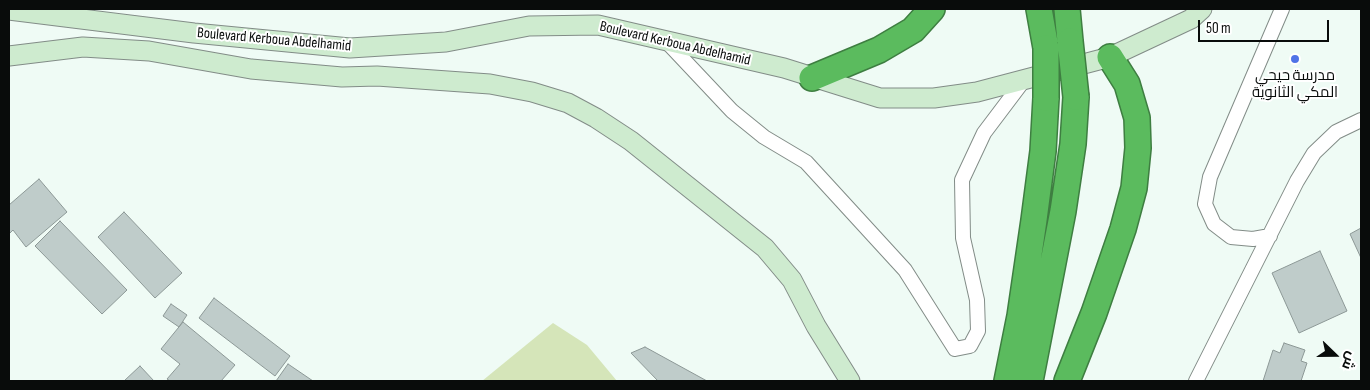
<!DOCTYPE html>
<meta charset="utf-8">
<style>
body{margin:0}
#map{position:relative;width:1370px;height:390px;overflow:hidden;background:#effbf5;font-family:"Sofia Sans Condensed",Cairo,sans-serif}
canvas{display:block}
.frame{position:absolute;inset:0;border:10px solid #090c0b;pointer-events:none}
.north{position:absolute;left:1310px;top:330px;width:50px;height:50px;-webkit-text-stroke:4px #fff;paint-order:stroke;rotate:112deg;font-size:14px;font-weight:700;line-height:20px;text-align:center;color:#090c0b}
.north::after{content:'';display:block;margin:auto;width:18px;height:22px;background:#090c0b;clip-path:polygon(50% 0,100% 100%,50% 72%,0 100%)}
.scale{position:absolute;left:1198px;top:20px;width:131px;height:22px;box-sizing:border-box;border:2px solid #090c0b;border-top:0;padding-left:6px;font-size:15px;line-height:18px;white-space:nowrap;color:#090c0b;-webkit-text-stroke:4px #fff;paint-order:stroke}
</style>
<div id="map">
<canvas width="1370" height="390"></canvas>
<div class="frame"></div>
<div class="north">ش</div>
<div class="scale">50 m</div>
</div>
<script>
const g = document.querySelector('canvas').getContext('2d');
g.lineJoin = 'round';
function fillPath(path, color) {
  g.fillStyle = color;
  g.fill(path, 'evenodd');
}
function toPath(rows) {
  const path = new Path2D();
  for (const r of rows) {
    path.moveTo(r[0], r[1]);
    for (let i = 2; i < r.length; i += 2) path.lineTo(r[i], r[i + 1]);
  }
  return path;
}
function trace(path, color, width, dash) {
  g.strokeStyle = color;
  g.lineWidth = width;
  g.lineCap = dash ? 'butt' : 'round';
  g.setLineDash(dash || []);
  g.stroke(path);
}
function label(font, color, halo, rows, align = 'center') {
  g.font = font + ' "Sofia Sans Condensed",Cairo,sans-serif';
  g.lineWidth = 4;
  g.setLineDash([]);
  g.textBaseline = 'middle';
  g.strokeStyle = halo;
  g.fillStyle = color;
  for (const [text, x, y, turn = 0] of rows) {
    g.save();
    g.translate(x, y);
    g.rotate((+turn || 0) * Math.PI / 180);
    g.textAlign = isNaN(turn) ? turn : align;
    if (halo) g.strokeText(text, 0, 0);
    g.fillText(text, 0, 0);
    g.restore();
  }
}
const green = toPath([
 [553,323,587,345,617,381,482,381]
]);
const building = toPath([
 [39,179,67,212,26,247,13,230,9,234,9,205,39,179],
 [124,212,182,273,155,298,98,237,124,212],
 [60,221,127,290,102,314,35,246,60,221],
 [1361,228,1361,258,1350,234,1361,228],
 [1320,251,1347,311,1299,333,1272,273,1320,251],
 [214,298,290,356,275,376,199,318,214,298],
 [171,304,187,315,179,327,163,316,171,304],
 [183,322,235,365,221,381,170,381,167,379,180,364,161,349,183,322],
 [1284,343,1305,350,1301,361,1307,363,1301,381,1263,381,1273,350,1280,353,1284,343],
 [645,347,707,381,658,381,631,353,645,347],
 [288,364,313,381,276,381,288,364],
 [140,366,154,381,124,381,140,366]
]);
const street = toPath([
 [666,41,732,111,764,137,806,162,905,270,955,349,970,346,978,331,977,300,963,238,962,180,984,133,1024,80],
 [1270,236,1253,239,1231,237,1214,224,1205,204,1210,177,1282,9],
 [1196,381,1297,181,1314,153,1336,132,1361,120]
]);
const secondary = toPath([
 [9,10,194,33,350,48,446,42,529,26,598,25,784,68,880,98,934,98,977,92,1110,57,1191,19,1202,9],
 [9,56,83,47,149,51,251,69,342,77,377,76,490,84,532,92,568,103,596,118,631,141,765,248,792,280,816,326,850,381]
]);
const highway = toPath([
 [1039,9,1046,48],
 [1067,9,1070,41],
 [812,78,879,50,913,30,932,9],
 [1007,381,1020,316,1034,220,1043,151,1046,98],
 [1030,381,1063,211,1073,144,1076,97],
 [1067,381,1094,313,1123,229,1134,188,1138,148,1137,118,1127,84,1110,57]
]);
const highwayBridge = toPath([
 [1070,41,1076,97],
 [1046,98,1046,48]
]);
const markers = [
 [1295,59,5,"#5073e7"]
];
const streetNames = [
 ["Boulevard Kerboua Abdelhamid",274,40,5],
 ["Boulevard Kerboua Abdelhamid",675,44,13]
];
const poiNames = [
 ["مدرسة حيحي",1295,76],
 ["المكي الثانوية",1295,93]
];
fillPath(green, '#d5e5b9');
fillPath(building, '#bfccca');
trace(building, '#8c9896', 1);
trace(street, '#828c87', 16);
trace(secondary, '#828c87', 21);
trace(highway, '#3e7e41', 28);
trace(street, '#fff', 14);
trace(secondary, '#ceebcf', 19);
trace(highway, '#5bbb5e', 25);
trace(highwayBridge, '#3e7e41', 28, []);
trace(highwayBridge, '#5bbb5e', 25);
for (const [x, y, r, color] of markers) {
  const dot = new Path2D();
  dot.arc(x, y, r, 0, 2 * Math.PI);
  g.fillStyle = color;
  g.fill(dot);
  trace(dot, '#fff', 2);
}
label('15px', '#090c0b', '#fff', streetNames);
label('15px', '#090c0b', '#fff', poiNames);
</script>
